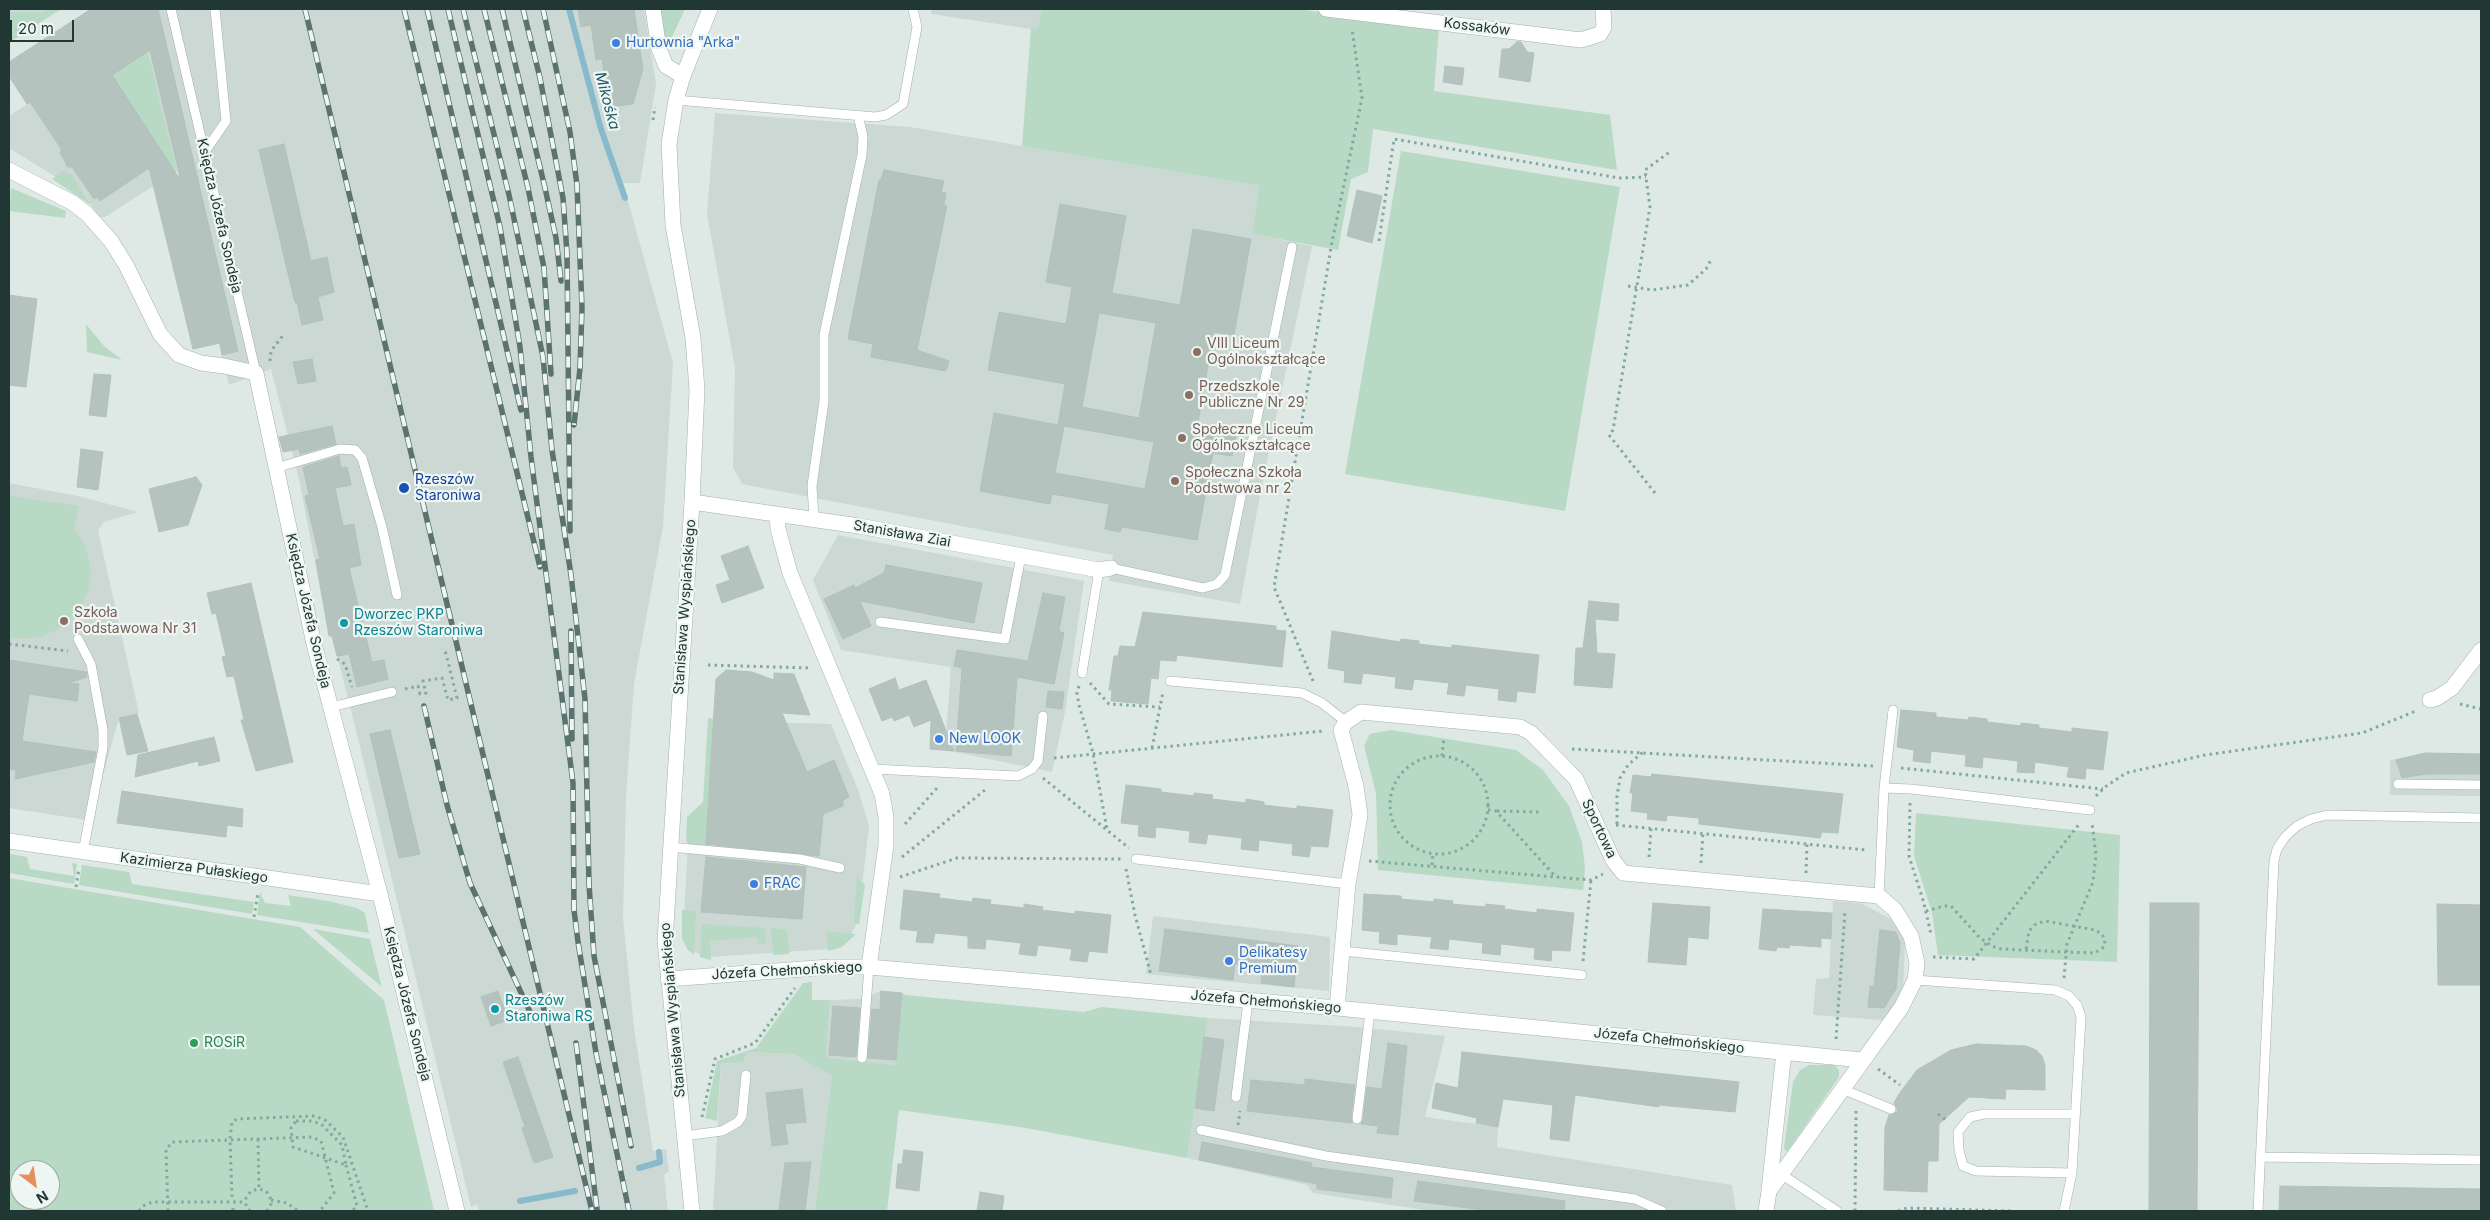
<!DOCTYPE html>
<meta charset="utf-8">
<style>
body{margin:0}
#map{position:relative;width:2490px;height:1220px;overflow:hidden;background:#dee9e5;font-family:Inter,sans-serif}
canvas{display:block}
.frame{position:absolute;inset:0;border:10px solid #213733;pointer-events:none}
.north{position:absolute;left:10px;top:1160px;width:50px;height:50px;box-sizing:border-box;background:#eef6f3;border:1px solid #9caaa6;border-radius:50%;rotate:149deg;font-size:14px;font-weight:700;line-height:20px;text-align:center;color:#213733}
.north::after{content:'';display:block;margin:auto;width:18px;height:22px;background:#e88d5c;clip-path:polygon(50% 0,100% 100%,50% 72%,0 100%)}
.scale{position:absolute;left:10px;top:20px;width:64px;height:22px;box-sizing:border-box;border:2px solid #213733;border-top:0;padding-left:6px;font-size:15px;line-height:18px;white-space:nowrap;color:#213733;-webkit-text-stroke:4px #eef6f3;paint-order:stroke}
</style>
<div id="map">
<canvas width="2490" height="1220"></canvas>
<div class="frame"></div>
<div class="north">N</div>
<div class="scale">20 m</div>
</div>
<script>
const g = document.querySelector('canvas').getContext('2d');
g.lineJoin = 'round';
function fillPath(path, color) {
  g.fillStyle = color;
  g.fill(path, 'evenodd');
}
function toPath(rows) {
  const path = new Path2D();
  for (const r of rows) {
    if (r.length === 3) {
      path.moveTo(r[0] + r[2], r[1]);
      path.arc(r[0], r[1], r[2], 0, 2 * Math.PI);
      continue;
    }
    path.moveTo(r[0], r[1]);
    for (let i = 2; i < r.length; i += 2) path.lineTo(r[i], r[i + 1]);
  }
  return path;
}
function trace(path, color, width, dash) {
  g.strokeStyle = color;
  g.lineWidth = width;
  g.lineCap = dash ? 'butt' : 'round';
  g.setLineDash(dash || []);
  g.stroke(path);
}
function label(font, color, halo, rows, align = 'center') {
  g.font = font + ' Inter,sans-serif';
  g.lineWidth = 4.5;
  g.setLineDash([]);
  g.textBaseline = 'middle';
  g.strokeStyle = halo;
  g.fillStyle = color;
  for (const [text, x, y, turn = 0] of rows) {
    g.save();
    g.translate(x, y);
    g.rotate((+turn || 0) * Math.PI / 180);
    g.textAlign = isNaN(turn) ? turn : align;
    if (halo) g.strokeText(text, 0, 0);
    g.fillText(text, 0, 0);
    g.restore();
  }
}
const built = toPath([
 [9,9,61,9,57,12,9,12],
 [137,9,644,9,656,84,640,183,623,183,673,363,663,526,634,684,626,796,623,918,634,1028,653,1151,666,1149,669,1171,664,1175,668,1211,479,1211,477,1204,471,1207,352,714,332,636,329,636,299,479,271,369,229,385,177,171,105,217,99,217,85,195,9,148,9,116,142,29],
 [932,9,1041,9,1038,30,931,14],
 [715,113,910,127,1259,186,1252,234,1312,246,1260,495,1240,604,1109,581,1113,555,742,484,733,467,735,368,707,214],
 [9,483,78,496,138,512,104,522,98,530,139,713,119,718,101,782,93,821,9,808],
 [838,535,1084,581,1065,712,1052,772,945,750,951,667,841,650,813,580],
 [762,722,831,724,859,792,869,826,858,921,848,940,830,949,709,957,691,951,683,935,688,843,706,845,713,740],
 [2425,753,2481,754,2481,796,2390,795,2390,760],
 [1833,901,1860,903,1893,920,1905,942,1903,994,1883,1020,1813,1015,1816,979,1829,978],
 [1153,916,1330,937,1329,991,1146,974],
 [881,991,902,993,895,1065,826,1059,830,1000,860,999],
 [1208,1018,1358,1027,1445,1036,1425,1117,1498,1127,1497,1147,1732,1185,1736,1211,1431,1211,1313,1193,1307,1185,1187,1158],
 [747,1052,793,1054,832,1076,815,1211,713,1211,721,1063]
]);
const green = toPath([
 [46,9,61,9,9,43,9,34,13,31,9,24,9,12,44,12],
 [659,9,685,9,668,46,664,35],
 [1041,9,1297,9,1439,28,1434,91,1610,115,1617,170,1373,129,1368,172,1351,179,1338,250,1252,234,1259,186,1022,146,1031,28,1038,29],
 [142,29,177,171,167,162,112,75,134,61,122,42],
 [1401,151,1620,187,1565,511,1345,474],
 [63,171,71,174,91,205,52,179],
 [11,188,66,211,65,218,9,211],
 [86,324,104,346,122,360,87,352],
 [9,496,79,506,74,529,84,543,88,556,91,573,88,590,83,603,69,622,55,631,37,638,9,638],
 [708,718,714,719,706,847,691,846,686,841,687,817,703,802],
 [1391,730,1516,750,1543,770,1569,806,1582,842,1585,868,1583,890,1378,870,1376,794,1364,746,1370,734],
 [1916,813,2120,835,2117,962,1938,955,1932,913,1914,856],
 [10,854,27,857,30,869,74,876,72,863,77,864,74,884,9,873],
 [82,865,129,872,132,884,254,902,252,914,79,885],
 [857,877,865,885,859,924,854,923],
 [9,878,300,927,384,1000,434,1211,9,1211],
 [20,1170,50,1170,50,1200,20,1200],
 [260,892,265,903,291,906,288,895,328,901,357,908,365,913,369,933,257,915],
 [682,910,696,911,694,955,687,949,682,938],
 [702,924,765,928,766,944,758,945,757,937,710,941,711,960,700,957],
 [771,928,787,930,789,954,773,955],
 [313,929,370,939,382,988,382,987],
 [827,932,856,934,842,947,828,951],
 [812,982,812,1000,830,1000,826,1058,895,1065,902,993,905,995,1084,1012,1102,1007,1208,1018,1187,1158,1020,1127,899,1110,887,1211,815,1211,832,1076,793,1054,747,1052,743,1062,721,1063,717,1121,705,1118,717,1061,756,1048,803,983],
 [1809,1065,1834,1065,1839,1070,1839,1077,1787,1152,1784,1148,1793,1082,1800,1070]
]);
const stream = toPath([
 [569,9,601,129,625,198],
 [639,1168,660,1162,659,1152],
 [520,1201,575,1191]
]);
const building = toPath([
 [91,9,158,9,238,351,222,355,220,343,193,349,149,168,100,201,97,197,94,199,72,167,68,167,60,153,62,150,30,102,27,104,9,76,9,62,91,9],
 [150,50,181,181,112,75,150,50],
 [578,9,634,9,643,69,633,104,609,107,602,59,596,60,591,25,581,27,578,9],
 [1517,42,1521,42,1527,52,1534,53,1530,82,1499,77,1502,49,1509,49,1517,42],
 [1445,66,1464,68,1462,85,1443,82,1445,66],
 [284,144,311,261,327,257,334,292,318,297,323,320,302,325,297,302,295,303,259,150,284,144],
 [884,170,944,181,941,192,946,193,944,205,947,206,917,350,949,361,946,371,871,357,873,344,848,339,879,180,881,180,884,170],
 [1357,190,1382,196,1372,243,1347,236,1357,190],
 [1060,204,1126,216,1112,293,1180,305,1193,229,1251,239,1234,335,1214,332,1197,428,1236,435,1232,456,1213,453,1197,540,1122,527,1120,532,1105,529,1109,504,1052,494,1050,504,980,491,994,413,1058,425,1065,384,988,370,999,312,1066,324,1072,287,1046,282,1060,204],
 [1099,313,1156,323,1139,418,1082,407,1099,313],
 [1064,426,1154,442,1145,489,1055,473,1064,426],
 [9,295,37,299,26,387,9,385,9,295],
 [312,359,316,381,298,384,293,362,312,359],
 [94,374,111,375,106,417,89,415,94,374],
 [332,426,336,444,300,454,299,449,283,452,279,437,332,426],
 [81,449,103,452,98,490,77,487,81,449],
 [339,456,341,468,347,467,351,485,335,488,343,526,354,524,361,565,349,568,372,662,384,660,388,679,357,687,349,654,337,656,332,636,329,636,316,560,320,559,305,496,309,495,303,467,339,456],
 [196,477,202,485,188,525,159,532,149,489,196,477],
 [748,546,764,588,722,603,716,585,730,580,721,556,748,546],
 [886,565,982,583,974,623,860,601,871,626,843,639,824,599,854,585,855,588,884,573,886,565],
 [251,583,293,762,256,771,241,720,244,720,234,676,227,677,222,657,226,656,216,613,212,614,207,593,251,583],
 [1043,593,1065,597,1059,631,1064,633,1054,684,1017,677,1011,756,956,751,962,668,954,666,957,650,1028,661,1043,593],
 [1589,601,1619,604,1618,621,1595,619,1597,653,1615,654,1612,688,1574,685,1576,648,1583,648,1589,601],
 [1143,612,1276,626,1276,630,1286,631,1282,667,1177,655,1176,661,1160,660,1158,679,1151,678,1148,704,1111,701,1112,690,1109,690,1114,656,1118,656,1120,646,1135,647,1143,612],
 [1332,631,1400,642,1401,639,1419,641,1419,644,1452,648,1452,645,1539,655,1535,693,1517,691,1516,702,1498,700,1499,689,1466,685,1464,696,1447,694,1449,683,1414,679,1412,690,1395,688,1396,677,1363,673,1361,684,1344,682,1345,671,1328,668,1332,631],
 [9,660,86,672,87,677,69,683,79,684,77,701,29,694,22,741,96,752,94,762,15,779,16,770,9,769,9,660],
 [726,670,752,672,774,680,774,673,794,674,810,715,782,713,807,772,834,760,849,797,843,800,843,806,823,814,819,856,706,844,716,679,726,670],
 [895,678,899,690,926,680,954,751,930,749,931,720,914,727,909,715,894,721,892,717,882,721,869,689,895,678],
 [1048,691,1064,692,1062,709,1046,707,1048,691],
 [1901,710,1936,713,1936,717,1968,720,1969,717,1987,719,1987,722,2021,726,2021,723,2039,725,2039,728,2072,732,2072,728,2108,732,2103,770,2086,768,2085,779,2067,777,2069,767,2035,762,2034,773,2017,772,2018,761,1983,757,1982,768,1965,766,1966,755,1931,751,1930,763,1913,761,1914,750,1897,747,1901,710],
 [137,714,148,751,127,755,119,718,137,714],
 [390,730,420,854,399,858,370,734,390,730],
 [214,737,220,761,199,766,198,761,135,777,138,755,214,737],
 [2425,753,2481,754,2481,774,2425,774,2402,778,2396,760,2425,753],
 [1652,774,1843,794,1838,833,1822,832,1820,838,1699,824,1699,818,1667,815,1666,821,1647,819,1648,813,1631,811,1633,793,1630,793,1633,775,1651,777,1652,774],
 [1126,785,1161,789,1161,792,1194,796,1194,793,1213,795,1212,799,1246,803,1246,799,1264,802,1264,805,1297,809,1297,806,1333,810,1328,847,1311,846,1309,857,1292,855,1293,844,1259,840,1258,851,1241,849,1242,838,1208,834,1206,844,1189,842,1190,831,1156,827,1155,838,1138,836,1139,825,1121,823,1126,785],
 [122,791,243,809,242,827,227,825,226,837,117,823,122,791],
 [706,857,806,867,802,919,701,912,706,857],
 [904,890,940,894,939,898,972,902,973,898,991,900,990,904,1024,908,1024,904,1043,907,1042,910,1075,914,1075,911,1111,915,1107,953,1089,951,1087,962,1070,960,1072,949,1038,945,1036,956,1019,954,1021,943,986,939,985,949,968,948,968,936,935,933,933,943,916,942,918,931,900,929,904,890],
 [1364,894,1401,896,1401,899,1434,902,1434,899,1453,901,1452,904,1486,907,1486,904,1505,906,1504,909,1537,913,1537,909,1574,913,1570,951,1552,950,1551,961,1534,959,1535,948,1501,944,1500,955,1482,953,1483,943,1449,939,1448,950,1430,948,1432,937,1397,934,1397,945,1379,943,1380,932,1362,930,1364,894],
 [1653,903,1710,907,1708,939,1688,937,1686,965,1648,962,1653,903],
 [2150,903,2199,903,2197,1211,2149,1211,2150,903],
 [2437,904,2481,905,2481,985,2438,985,2437,904],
 [1763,909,1832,913,1831,939,1821,938,1821,947,1790,945,1789,948,1777,947,1776,951,1759,949,1763,909],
 [1165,929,1298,946,1294,987,1261,983,1263,967,1235,964,1233,980,1159,971,1165,929],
 [1880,930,1896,932,1900,943,1896,989,1884,1008,1868,1007,1870,986,1874,987,1880,930],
 [498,991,508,1020,491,1026,481,997,498,991],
 [881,991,902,993,896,1060,868,1058,872,1009,880,1010,881,991],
 [833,1006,860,1008,856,1057,829,1055,833,1006],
 [1204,1037,1224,1040,1214,1111,1195,1108,1204,1037],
 [1388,1043,1407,1046,1398,1135,1377,1133,1378,1126,1361,1124,1363,1120,1367,1087,1382,1089,1388,1043],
 [1976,1044,2026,1046,2036,1050,2042,1056,2045,1066,2045,1090,2006,1089,2005,1099,1969,1097,1939,1124,1938,1161,1928,1161,1927,1192,1884,1190,1885,1127,1889,1115,1897,1112,1897,1108,1894,1103,1899,1094,1917,1070,1951,1050,1976,1044],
 [1462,1052,1739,1082,1735,1112,1659,1105,1659,1107,1575,1095,1569,1141,1550,1139,1553,1105,1503,1099,1498,1127,1476,1123,1477,1118,1432,1108,1436,1083,1458,1088,1462,1052],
 [518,1057,553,1157,534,1163,522,1128,525,1127,503,1062,518,1057],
 [1305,1079,1355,1085,1351,1118,1352,1123,1247,1111,1251,1080,1305,1085,1305,1079],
 [802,1089,806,1122,785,1124,788,1144,772,1146,766,1093,802,1089],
 [1202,1142,1312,1163,1311,1167,1393,1178,1391,1198,1317,1189,1317,1184,1199,1160,1202,1142],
 [904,1150,923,1152,919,1191,896,1188,898,1164,902,1164,904,1150],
 [811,1162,805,1211,779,1211,785,1163,811,1162],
 [1418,1181,1565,1201,1564,1211,1491,1211,1414,1201,1418,1181],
 [2280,1186,2481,1189,2481,1211,2279,1211,2280,1186],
 [980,1192,1004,1196,1002,1211,977,1211,980,1192]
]);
const path = toPath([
 [653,120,655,107],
 [1379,241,1394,139,1619,178,1646,177],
 [1628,286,1652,290,1688,285,1706,269,1712,258],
 [270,361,271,351,284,334],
 [1655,493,1609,435,1613,430,1650,207,1645,170,1671,151],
 [9,644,68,651],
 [337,659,345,664,352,687],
 [708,665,810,668],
 [1313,681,1274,587,1332,242,1362,98,1352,29],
 [1090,683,1109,704,1160,707],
 [1079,686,1077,693,1079,705,1093,753,1107,829],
 [405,689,418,686,420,694,426,693,423,681,442,678,448,700,457,698,445,650],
 [2460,704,2481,709],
 [1152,748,1163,692],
 [1572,749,1873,766],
 [1442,756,1444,737],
 [1439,805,49],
 [1054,758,1323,731],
 [1901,768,2103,789],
 [1043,778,1129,848],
 [2096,796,2105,787,2126,773,2205,755,2362,733,2416,711],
 [1910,803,1909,856,1923,900,1931,934],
 [1488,810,1496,811,1555,876],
 [1497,811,1539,812],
 [905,824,937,788],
 [1617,824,1617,796,1620,778,1628,765,1643,752],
 [1616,825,1866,850],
 [902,857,985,790],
 [1649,857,1651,828],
 [1369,861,1591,880,1603,874],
 [1701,863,1703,833],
 [1432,865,1433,854],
 [1126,869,1135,915,1151,975],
 [1806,873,1807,844],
 [900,877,957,858,1123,859],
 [76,887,79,868],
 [1926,911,1944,906,1951,906,1980,938,1992,946,2001,949,2065,952,2095,953,2104,947,2105,940,2102,934,2095,930,2045,921,2036,924,2029,931,2026,950],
 [254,917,258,893],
 [1933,957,1974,959,2080,823],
 [1583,961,1591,880],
 [2064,978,2067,944,2093,882,2096,855,2092,823],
 [1836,1039,1845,911],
 [1878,1069,1900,1085],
 [1938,1114,1947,1121],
 [702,1117,715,1059,755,1043,795,988],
 [296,1121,311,1121,321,1124,342,1145,346,1165,293,1147,291,1128,296,1121],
 [1238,1125,1240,1111],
 [258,1139,259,1189],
 [346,1165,357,1206,352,1211],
 [232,1197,230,1139,232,1122,237,1119,315,1116,325,1120,343,1137,368,1211],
 [271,1200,287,1203,298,1211],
 [233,1208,233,1211],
 [139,1211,143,1206,152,1202,245,1202],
 [168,1211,166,1150,172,1142,312,1137,321,1141,334,1193,320,1211],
 [250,1211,246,1206,246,1198,251,1191,259,1189,266,1191,270,1197,271,1204,267,1211],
 [1855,1211,1856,1111],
 [1898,1211,1907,1208,2013,1211]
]);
const service = toPath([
 [171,9,256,373],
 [676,100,875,117,886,115,903,104,917,27,913,9],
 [204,153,226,121,215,9],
 [276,468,340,449,355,450,362,458,382,527,397,595],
 [814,519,812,486,824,401,824,335,862,155,863,137,858,115],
 [1111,568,1203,588,1217,584,1225,575,1292,247],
 [880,622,1005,639,1021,556],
 [78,639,91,664,103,730,103,748,83,852],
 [1082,673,1099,570],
 [1170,681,1302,693,1322,703,1346,722],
 [331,707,392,692],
 [872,769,1018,776,1032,769,1038,761,1043,716],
 [2398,784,2481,785],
 [1884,788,1893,710],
 [670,847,800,859,840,868],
 [1136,859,1348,884],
 [1879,896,1884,788,1911,789,2090,810],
 [1342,951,1582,975],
 [1915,980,2055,990,2069,996,2077,1005,2081,1017,2072,1173,2064,1211],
 [862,1058,869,967],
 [1842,1089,1891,1109],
 [1236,1097,1248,1001],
 [1357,1119,1370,1012],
 [1201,1130,1326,1156,1635,1199,1662,1211],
 [684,1136,722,1131,738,1122,742,1116,746,1075],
 [2261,1157,2481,1160],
 [2072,1173,1976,1171,1963,1166,1959,1150,1958,1132,1970,1117,1984,1114,2075,1114],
 [1781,1174,1837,1211],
 [2258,1211,2274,861,2277,849,2285,837,2297,826,2311,819,2327,815,2481,818]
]);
const minor = toPath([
 [653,9,659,49,666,66,683,76],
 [1326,9,1581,40,1600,34,1604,27,1603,9],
 [9,170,73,203,87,214,111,241,126,265,160,334,179,355,201,363,224,366,256,373,314,644,380,894,457,1211],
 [692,502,859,526,1099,570,1111,568],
 [777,514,778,529,790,573,882,794,886,817,886,845,869,967],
 [2430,700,2437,698,2452,688,2481,650],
 [9,841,380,894],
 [668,979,830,967,869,967,1337,1008,1862,1060],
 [1337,1008,1348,884,1360,815,1356,786,1341,730,1346,722,1361,712,1520,727,1531,733,1576,779,1613,860,1623,873,1879,896,1895,910,1911,936,1917,963,1915,980,1901,1008,1769,1191,1766,1211],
 [1769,1190,1784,1052]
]);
const tertiary = toPath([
 [692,1211,665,941,692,502,697,390,693,338,673,225,669,144,676,100,683,76,710,9]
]);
const rail = toPath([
 [305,9,592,1211],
 [404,9,540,567],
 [427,9,521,410],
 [448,9,500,227,520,347,531,457,573,783,574,910,578,942,596,1053,629,1211],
 [463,9,509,195,543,357,552,450,571,575,585,699,589,884,594,956,631,1146],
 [484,9,528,188,544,268,551,374],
 [502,9,545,188,556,238,561,281],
 [523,9,540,78,563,198,567,253,570,531],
 [543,9,570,132,577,185,582,308,580,368,574,425],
 [571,631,572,739],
 [424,706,447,805,470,883,531,1014],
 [576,1043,597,1209]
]);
const markers = [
 [616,43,5,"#3f7fe0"],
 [1197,352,5,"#8d6e63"],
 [1189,395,5,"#8d6e63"],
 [1182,438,5,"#8d6e63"],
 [1175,481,5,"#8d6e63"],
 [404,488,6,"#1a4fb4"],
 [64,621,5,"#8d6e63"],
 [344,623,5,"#0f9aa8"],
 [939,739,5,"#3f7fe0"],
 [754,884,5,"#3f7fe0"],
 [1229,961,5,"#3f7fe0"],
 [495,1009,5,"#0f9aa8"],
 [194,1043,5,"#2e9e5b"]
];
const streetNames = [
 ["Kossaków",1477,27,7],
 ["Księdza Józefa Sondeja",219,216,77],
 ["Stanisława Ziai",902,534,10],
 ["Stanisława Wyspiańskiego",685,607,-86],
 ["Księdza Józefa Sondeja",308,611,77],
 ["Sportowa",1599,829,65],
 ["Kazimierza Pułaskiego",194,868,8],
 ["Józefa Chełmońskiego",787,971,-3],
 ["Józefa Chełmońskiego",1266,1002,5],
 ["Księdza Józefa Sondeja",407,1004,76],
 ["Stanisława Wyspiańskiego",673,1010,-95],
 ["Józefa Chełmońskiego",1669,1041,6]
];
const shopNames = [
 ["Hurtownia \"Arka\"",626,43],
 ["New LOOK",949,739],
 ["FRAC",764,884],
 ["Delikatesy",1239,953],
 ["Premium",1239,969]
];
const educationNames = [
 ["VIII Liceum",1207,344],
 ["Ogólnokształcące",1207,360],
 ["Przedszkole",1199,387],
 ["Publiczne Nr 29",1199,403],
 ["Społeczne Liceum",1192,430],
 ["Ogólnokształcące",1192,446],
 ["Społeczna Szkoła",1185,473],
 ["Podstwowa nr 2",1185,489],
 ["Szkoła",74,613],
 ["Podstawowa Nr 31",74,629]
];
const transitNames = [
 ["Rzeszów",415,480],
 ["Staroniwa",415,496]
];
const cultureNames = [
 ["Dworzec PKP",354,615],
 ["Rzeszów Staroniwa",354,631],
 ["Rzeszów",505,1001],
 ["Staroniwa RS",505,1017]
];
const leisureNames = [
 ["ROSiR",204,1043]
];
const waterNames = [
 ["Mikośka",607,101,75]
];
fillPath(built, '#ccd8d4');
fillPath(green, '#b8d9c4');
trace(stream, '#89bacb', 6);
fillPath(building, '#b4c3be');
trace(building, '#b1c1bc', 1);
trace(service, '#a2b0ac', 10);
trace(minor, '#a2b0ac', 16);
trace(tertiary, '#a2b0ac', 16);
trace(path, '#80aaa1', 3, [2.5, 4]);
trace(service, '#fff', 9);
trace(minor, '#fff', 15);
trace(tertiary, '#fff', 15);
trace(rail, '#5b736f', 5.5);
trace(rail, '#eef6f3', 4, [11]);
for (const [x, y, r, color] of markers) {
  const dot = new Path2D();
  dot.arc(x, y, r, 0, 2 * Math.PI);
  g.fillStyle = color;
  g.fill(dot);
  trace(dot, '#eef6f3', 2);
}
label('14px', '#213733', '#eef6f3', streetNames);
label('14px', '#366cbe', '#eef6f3', shopNames, 'left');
label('14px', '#785e54', '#eef6f3', educationNames, 'left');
label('14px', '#164399', '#eef6f3', transitNames, 'left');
label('14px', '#0d838f', '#eef6f3', cultureNames, 'left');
label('14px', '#27864d', '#eef6f3', leisureNames, 'left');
label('italic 15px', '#20596e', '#eef6f3', waterNames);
</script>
